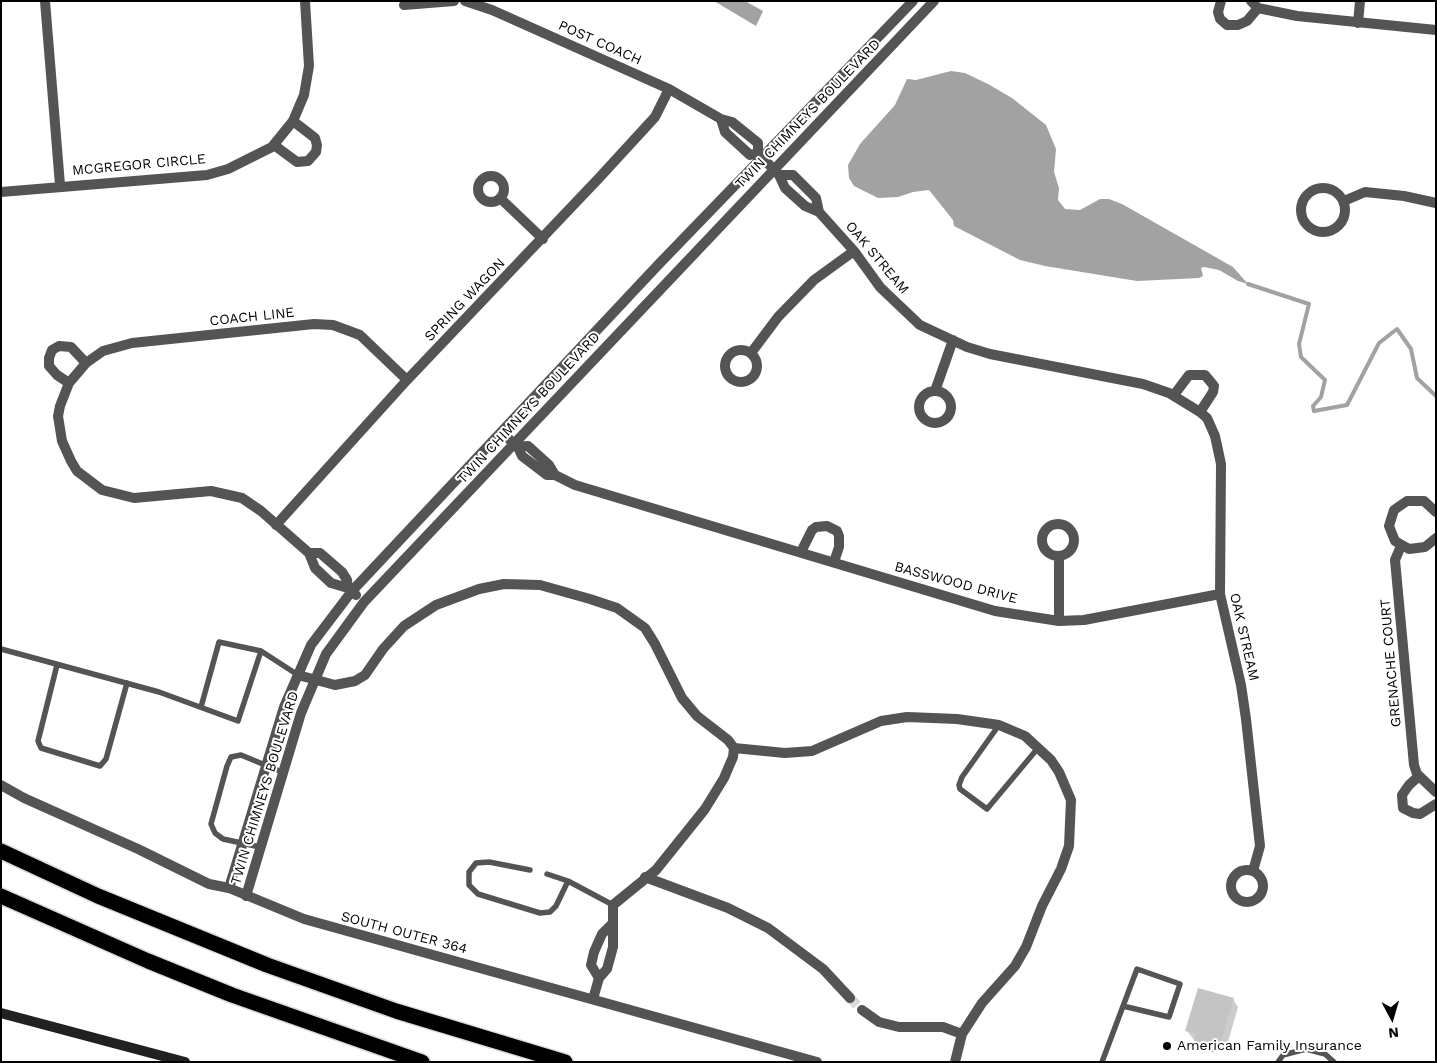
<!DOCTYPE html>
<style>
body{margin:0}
#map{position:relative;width:1437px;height:1063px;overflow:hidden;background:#fff;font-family:"Work Sans",sans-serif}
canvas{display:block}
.frame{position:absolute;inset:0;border:2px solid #000;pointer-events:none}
.north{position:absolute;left:1367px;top:993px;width:50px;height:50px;-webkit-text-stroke:4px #fff;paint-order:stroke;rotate:174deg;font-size:14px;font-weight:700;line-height:20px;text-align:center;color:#000}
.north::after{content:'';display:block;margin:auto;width:18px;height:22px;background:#000;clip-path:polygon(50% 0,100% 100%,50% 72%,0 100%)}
</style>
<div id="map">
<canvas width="1437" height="1063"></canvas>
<div class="frame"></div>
<div class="north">N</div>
</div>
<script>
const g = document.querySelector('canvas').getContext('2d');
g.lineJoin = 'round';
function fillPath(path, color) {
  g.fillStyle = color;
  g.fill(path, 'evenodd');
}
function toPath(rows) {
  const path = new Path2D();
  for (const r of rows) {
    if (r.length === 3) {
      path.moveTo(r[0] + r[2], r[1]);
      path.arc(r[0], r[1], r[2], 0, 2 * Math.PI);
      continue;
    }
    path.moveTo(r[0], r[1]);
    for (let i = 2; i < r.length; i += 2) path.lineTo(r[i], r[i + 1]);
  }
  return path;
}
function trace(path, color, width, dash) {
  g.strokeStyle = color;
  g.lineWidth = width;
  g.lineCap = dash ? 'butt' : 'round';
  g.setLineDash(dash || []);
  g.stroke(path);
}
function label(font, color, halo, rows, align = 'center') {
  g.font = font + ' "Work Sans",sans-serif';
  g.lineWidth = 4;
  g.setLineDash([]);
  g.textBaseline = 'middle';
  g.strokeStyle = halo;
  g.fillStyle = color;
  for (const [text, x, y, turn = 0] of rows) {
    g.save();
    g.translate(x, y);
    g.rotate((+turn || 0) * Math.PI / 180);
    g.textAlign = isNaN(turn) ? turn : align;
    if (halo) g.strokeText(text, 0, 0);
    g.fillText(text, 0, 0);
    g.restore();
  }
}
const water = toPath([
 [714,1,745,1,763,11,756,26],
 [951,71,965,73,988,84,1012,98,1046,125,1056,149,1054,172,1059,188,1058,200,1065,209,1080,210,1100,199,1109,199,1122,204,1233,267,1248,284,1238,281,1219,270,1204,267,1201,268,1203,276,1199,278,1137,281,1045,266,1020,260,954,226,953,220,929,190,913,192,898,197,878,198,854,186,849,178,848,165,860,144,895,105,907,79,916,80]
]);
const shadow = toPath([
 [1233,999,1238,1007,1226,1049,1216,1047,1214,1053,1201,1049,1187,1031]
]);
const stream = toPath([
 [1248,284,1309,304,1299,344,1301,357,1325,380,1321,397,1313,406,1314,411,1347,405,1379,343,1397,329,1411,349,1417,378,1436,396]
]);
const building = toPath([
 [1198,988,1234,998,1221,1042,1211,1039,1210,1045,1194,1041,1196,1034,1185,1031]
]);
const minorTunnel = toPath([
 [850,998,862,1010]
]);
const service = toPath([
 [1,649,159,692,238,721,261,651,298,675],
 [57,665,38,741,41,748,100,766,106,759,127,683],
 [201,707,219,642,261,651],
 [999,725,962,777,959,785,960,789,987,809,1038,748],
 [260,847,223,839,215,833,211,824,227,766,231,757,241,755,282,772],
 [530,870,489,862,476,863,469,872,469,885,478,894,540,913,550,912,556,906,568,881],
 [547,874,568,881,613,905],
 [1102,1062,1137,969,1180,984,1169,1017,1123,1006],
 [1278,1062,1283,1055,1306,1049,1325,1054,1334,1062]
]);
const minor = toPath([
 [45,1,60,185],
 [465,1,492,10,669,89,721,119,732,122,758,143,758,153,779,175,785,188,805,206,819,212,854,251,880,287,920,325,967,347,990,354,1143,384,1169,393,1200,412,1207,418,1215,436,1221,464,1220,594,1241,685,1246,719,1260,846,1253,871],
 [1221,1,1218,12,1220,19,1227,25,1238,25,1247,21,1258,8],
 [1251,1,1258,8,1297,16,1436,30],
 [404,5,454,1],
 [1358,23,1360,1],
 [721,119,725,132,750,155,758,153],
 [274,145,297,162,308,161,316,152,317,145,315,138,293,121],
 [779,175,793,175,816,198,819,212],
 [491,189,13],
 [1323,210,22],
 [1,192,207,175,228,169,272,147,293,121,304,95,309,66,305,1],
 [500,198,543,239],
 [1344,201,1365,192,1404,196,1436,203],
 [741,366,16],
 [751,353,778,317,814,280,854,251],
 [69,383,57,375,49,366,49,358,52,350,59,346,71,347,86,363],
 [935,407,16],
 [935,391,953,340],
 [1174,395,1189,375,1205,375,1214,386,1213,392,1200,412],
 [502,433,518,447,522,456,547,475,555,475,575,485,995,611,1059,621,1084,620,1220,594],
 [518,447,528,446,549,465,555,475],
 [1436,512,1424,501,1407,501,1394,510,1389,526,1395,541,1409,549,1425,547,1436,538],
 [1058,540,16],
 [276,525,407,380,599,178,655,117,669,89],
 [1401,546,1395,560,1414,765,1417,774,1436,792],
 [801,552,812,530,816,527,827,526,837,531,839,536,839,547,834,562],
 [309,553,320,553,342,572,347,580,348,588],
 [1059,557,1059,621],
 [356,595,348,588,331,583,315,568,309,553,261,511,242,498,211,491,134,498,102,490,77,471,71,461,62,441,58,416,60,406,69,383,86,363,103,351,132,343,314,324,333,325,360,335,407,380],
 [298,675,335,685,355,681,365,675,383,649,404,626,436,605,479,589,504,584,540,585,590,599,617,608,645,628,655,644,682,698,697,716,728,740,734,748,733,757,724,778,705,809,656,870,613,905,613,947,607,969,599,978,593,999],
 [734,748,785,753,812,751,881,721,907,717,957,719,999,725,1025,736,1051,760,1059,772,1071,800,1069,846,1061,869,1042,906,1026,947,1015,966,982,1003,962,1034,955,1062],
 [1419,776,1409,785,1402,795,1403,808,1413,813,1420,814,1436,804],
 [1247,886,16],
 [645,877,728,908,768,928,823,969,850,998],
 [229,888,284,707,311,645,352,591,658,265,913,1],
 [246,896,301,713,326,654,364,602,934,1],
 [599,978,591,965,594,952,602,934,611,925],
 [862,1010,879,1022,899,1027,943,1027,962,1034]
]);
const tertiary = toPath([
 [1,785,24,798,138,849,209,884,229,888,304,919,817,1062]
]);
const secondary = toPath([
 [1,1013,185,1062]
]);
const motorway = toPath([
 [1,851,98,896,267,965,396,1011,565,1062],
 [1,896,148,961,232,995,422,1062]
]);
const markers = [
 [1167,1046,5,"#000"]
];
const streetNames = [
 ["POST COACH",600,43,24],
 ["TWIN CHIMNEYS BOULEVARD",808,114,-46],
 ["MCGREGOR CIRCLE",139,165,-5],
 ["OAK STREAM",877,258,50],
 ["SPRING WAGON",465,300,-46],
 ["COACH LINE",252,317,-6],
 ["TWIN CHIMNEYS BOULEVARD",529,408,-47],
 ["BASSWOOD DRIVE",956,583,15],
 ["OAK STREAM",1244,637,77],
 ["GRENACHE COURT",1391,663,-95],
 ["TWIN CHIMNEYS BOULEVARD",265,788,-73],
 ["SOUTH OUTER 364",404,933,15]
];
const poiNames = [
 ["American Family Insurance",1177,1046]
];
fillPath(water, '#a2a2a2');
fillPath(shadow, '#0003');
trace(stream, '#a2a2a2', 4);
fillPath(building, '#c4c4c4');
trace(minorTunnel, '#d9d9d9', 10, [10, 5]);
trace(motorway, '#dbdbdb', 18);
trace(service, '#545454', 5.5);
trace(minor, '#545454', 10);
trace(tertiary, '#545454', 10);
trace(secondary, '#212121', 10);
trace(motorway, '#000', 15);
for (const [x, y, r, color] of markers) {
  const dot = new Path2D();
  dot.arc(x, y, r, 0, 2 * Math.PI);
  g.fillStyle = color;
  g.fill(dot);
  trace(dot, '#fff', 2);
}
label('14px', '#000', '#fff', streetNames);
label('14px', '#000', '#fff', poiNames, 'left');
</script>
